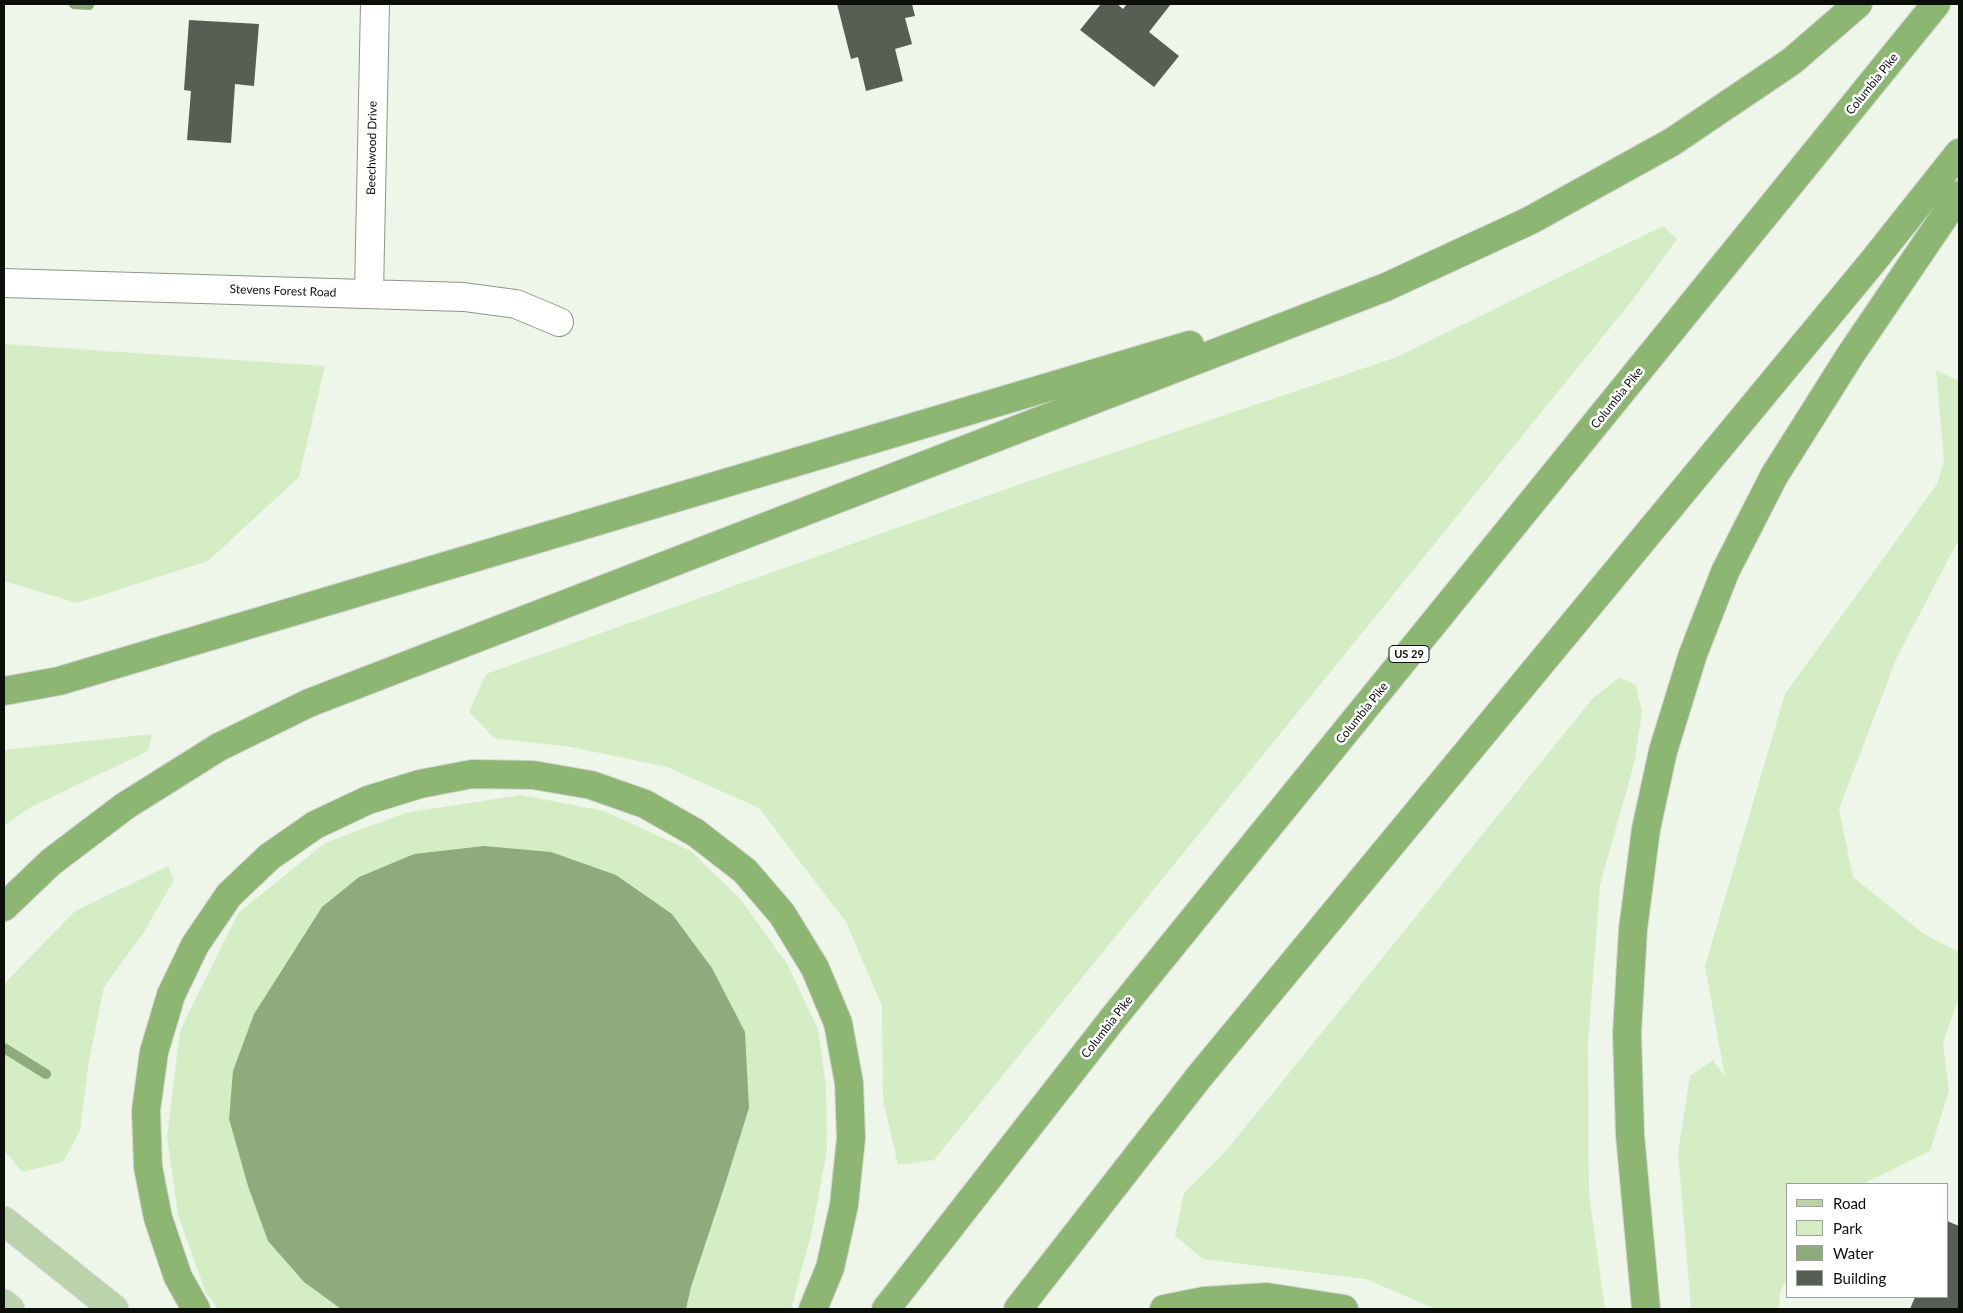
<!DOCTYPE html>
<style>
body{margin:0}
#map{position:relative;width:1963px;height:1313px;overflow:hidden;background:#eef6ea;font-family:Lato,sans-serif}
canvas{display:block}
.frame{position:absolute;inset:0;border:5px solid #0c0e0a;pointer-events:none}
.legend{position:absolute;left:1786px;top:1183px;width:162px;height:115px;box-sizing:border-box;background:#fff;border:1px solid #9e9f9d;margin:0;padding:6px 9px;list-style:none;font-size:15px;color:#0c0e0a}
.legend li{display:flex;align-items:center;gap:10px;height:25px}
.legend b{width:25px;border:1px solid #9e9f9d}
</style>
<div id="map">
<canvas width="1963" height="1313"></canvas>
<div class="frame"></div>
<ul class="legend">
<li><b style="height:6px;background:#bad3aa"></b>Road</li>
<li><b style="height:14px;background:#d4edc5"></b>Park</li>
<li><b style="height:14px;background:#8eab7c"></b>Water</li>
<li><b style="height:14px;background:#585e54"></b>Building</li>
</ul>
</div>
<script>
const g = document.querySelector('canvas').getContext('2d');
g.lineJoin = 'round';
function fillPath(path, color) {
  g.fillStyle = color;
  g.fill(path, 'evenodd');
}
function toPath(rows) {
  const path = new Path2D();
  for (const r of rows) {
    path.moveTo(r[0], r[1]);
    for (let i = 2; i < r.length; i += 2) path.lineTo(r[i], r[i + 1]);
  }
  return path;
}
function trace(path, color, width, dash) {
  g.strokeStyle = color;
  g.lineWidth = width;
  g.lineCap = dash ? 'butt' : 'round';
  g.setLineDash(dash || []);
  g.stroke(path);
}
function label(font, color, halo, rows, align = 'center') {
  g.font = font + ' Lato,sans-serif';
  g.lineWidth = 5;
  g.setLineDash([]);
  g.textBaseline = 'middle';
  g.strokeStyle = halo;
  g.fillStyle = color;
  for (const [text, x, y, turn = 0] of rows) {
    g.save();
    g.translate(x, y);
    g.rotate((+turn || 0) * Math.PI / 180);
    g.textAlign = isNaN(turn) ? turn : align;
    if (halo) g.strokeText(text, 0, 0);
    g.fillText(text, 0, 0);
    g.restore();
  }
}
const green = toPath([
 [1663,226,1677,239,1635,297,934,1160,898,1165,883,1100,882,1006,846,922,759,808,667,767,571,747,494,738,469,712,486,674,1029,481,1397,357],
 [4,344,325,366,299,477,208,561,77,603,4,581],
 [1936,370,1959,381,1959,539,1897,657,1839,809,1853,877,1924,934,1959,952,1959,997,1943,1043,1949,1091,1930,1151,1863,1184,1787,1184,1787,1279,1780,1292,1779,1309,1691,1309,1678,1152,1690,1076,1713,1060,1725,1077,1705,966,1785,694,1937,484,1944,461],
 [1620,677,1636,685,1642,713,1634,764,1600,885,1588,1044,1589,1195,1605,1309,1435,1309,1366,1279,1203,1259,1175,1236,1184,1193,1225,1152,1593,698],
 [152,734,148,751,29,808,4,826,4,750],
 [521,795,604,811,691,851,742,901,787,964,818,1029,826,1086,827,1151,811,1235,791,1309,686,1309,691,1287,723,1191,749,1108,712,968,672,914,616,875,414,854,359,877,322,907,254,1014,304,1282,341,1309,218,1309,206,1293,178,1215,167,1137,180,1031,238,913,325,843,405,813],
 [168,866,174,880,144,932,104,987,89,1061,80,1131,63,1162,22,1172,4,1150,4,984,75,911]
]);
const water = toPath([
 [484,846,551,852,616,875,672,914,712,968,745,1032,749,1108,723,1191,691,1287,686,1309,341,1309,304,1282,268,1241,248,1186,229,1119,233,1071,254,1014,322,907,359,877,414,854]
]);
const stream = toPath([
 [74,4,89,5],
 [4,1048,46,1074]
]);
const building = toPath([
 [837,4,912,4,915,16,905,18,912,44,895,49,903,81,866,91,858,57,851,59],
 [1101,4,1117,4,1123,9,1127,4,1171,4,1149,32,1179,56,1154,87,1080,30],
 [189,20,259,24,254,86,235,84,231,143,187,140,191,91,184,90],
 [1947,1221,1959,1226,1959,1309,1910,1309,1915,1297,1947,1297]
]);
const street = toPath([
 [4,283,464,297,516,304,559,322],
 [369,293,375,4]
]);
const primary = toPath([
 [4,1221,114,1309],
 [4,1304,10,1309]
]);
const highway = toPath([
 [4,691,59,681,1190,345],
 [4,907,51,862,125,806,219,747,309,703,1386,287,1529,221,1672,142,1792,61,1858,4],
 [196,1309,178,1277,158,1218,148,1167,146,1110,154,1052,171,995,195,945,229,895,269,857,315,825,368,800,420,784,472,774,533,775,591,785,645,804,696,833,745,871,782,914,815,968,838,1023,849,1083,851,1138,844,1205,830,1268,813,1309],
 [886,1309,1114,1017,1936,4],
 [1018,1309,1199,1077,1874,260,1959,153],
 [1164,1309,1204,1301,1267,1297,1344,1309],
 [1646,1309,1630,1135,1627,1033,1633,929,1646,829,1663,751,1693,654,1725,572,1774,476,1851,354,1959,195]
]);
const shields = [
 [1409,654,40]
];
const shieldNames = [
 ["US 29",1409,654]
];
const streetNames = [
 ["Columbia Pike",1872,84,-51],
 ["Beechwood Drive",372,148,-89],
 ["Stevens Forest Road",283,291,2],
 ["Columbia Pike",1617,398,-51],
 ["Columbia Pike",1362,713,-51],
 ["Columbia Pike",1107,1027,-52]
];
fillPath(green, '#d4edc5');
fillPath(water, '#8eab7c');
trace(stream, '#8eab7c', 10);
fillPath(building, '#585e54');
trace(street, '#8e958a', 30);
trace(primary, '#d3d4d3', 30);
trace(highway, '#d3d4d3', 30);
trace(street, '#fff', 28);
trace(primary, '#bad3aa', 28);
trace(highway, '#8cb671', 28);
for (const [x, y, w] of shields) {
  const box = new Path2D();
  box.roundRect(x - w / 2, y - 8.5, w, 17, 4);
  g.fillStyle = '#fff';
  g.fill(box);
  trace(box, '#0c0e0a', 1);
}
label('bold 11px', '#0c0e0a', null, shieldNames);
label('12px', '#0c0e0a', '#fff', streetNames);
</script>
